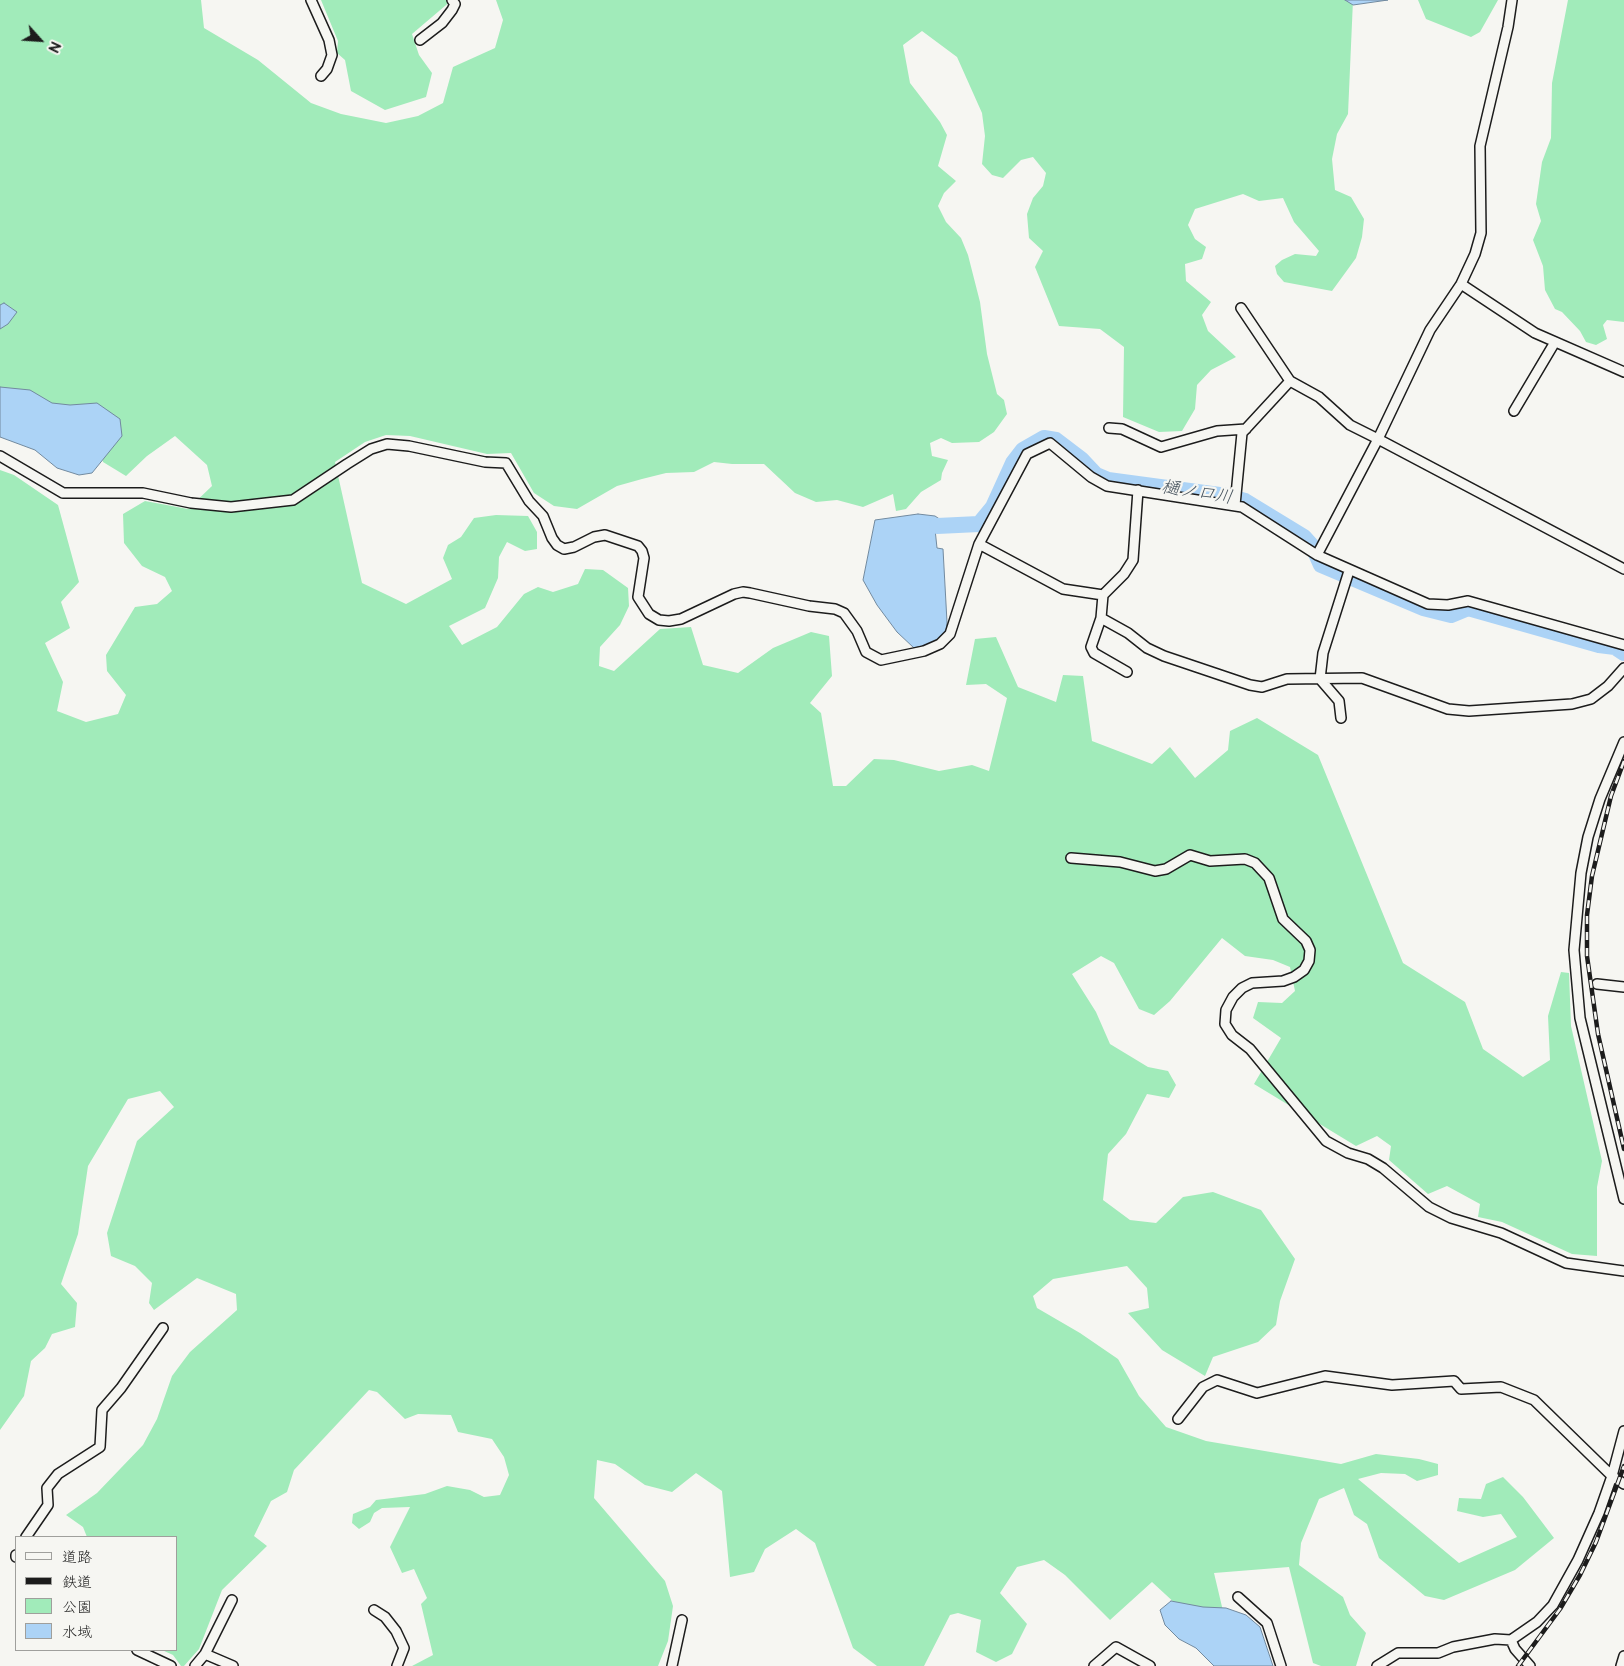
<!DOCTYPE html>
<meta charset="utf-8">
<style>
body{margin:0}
#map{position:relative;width:1624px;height:1666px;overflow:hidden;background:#f6f6f2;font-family:"Balsamiq Sans","Klee One",sans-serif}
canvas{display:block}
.legend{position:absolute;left:15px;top:1536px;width:162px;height:115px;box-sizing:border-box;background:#f6f6f2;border:1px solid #9f9f9c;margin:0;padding:6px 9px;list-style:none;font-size:15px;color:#1c1c1c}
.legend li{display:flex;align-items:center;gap:10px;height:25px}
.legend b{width:25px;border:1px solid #9f9f9c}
.north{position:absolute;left:15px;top:15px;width:50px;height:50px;-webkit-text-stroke:4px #f6f6f2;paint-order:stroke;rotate:116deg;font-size:14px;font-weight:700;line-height:20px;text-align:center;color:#1c1c1c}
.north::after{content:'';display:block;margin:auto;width:18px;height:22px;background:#1c1c1c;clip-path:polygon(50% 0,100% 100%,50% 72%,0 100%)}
</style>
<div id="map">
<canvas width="1624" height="1666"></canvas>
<ul class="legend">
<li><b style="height:6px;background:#f6f6f2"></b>道路</li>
<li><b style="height:6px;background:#1c1c1c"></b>鉄道</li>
<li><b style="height:14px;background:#a1ebba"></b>公園</li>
<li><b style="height:14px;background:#acd3f6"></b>水域</li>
</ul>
<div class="north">N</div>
</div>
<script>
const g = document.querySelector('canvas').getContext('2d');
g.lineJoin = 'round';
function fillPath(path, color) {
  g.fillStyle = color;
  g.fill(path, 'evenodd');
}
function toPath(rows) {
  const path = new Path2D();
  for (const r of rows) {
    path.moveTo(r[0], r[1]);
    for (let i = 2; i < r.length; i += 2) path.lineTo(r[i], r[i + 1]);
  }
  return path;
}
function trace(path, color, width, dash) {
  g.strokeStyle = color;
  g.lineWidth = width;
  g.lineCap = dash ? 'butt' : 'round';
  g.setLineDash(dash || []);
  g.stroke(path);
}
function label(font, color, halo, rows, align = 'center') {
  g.font = font + ' "Balsamiq Sans","Klee One",sans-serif';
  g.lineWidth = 4.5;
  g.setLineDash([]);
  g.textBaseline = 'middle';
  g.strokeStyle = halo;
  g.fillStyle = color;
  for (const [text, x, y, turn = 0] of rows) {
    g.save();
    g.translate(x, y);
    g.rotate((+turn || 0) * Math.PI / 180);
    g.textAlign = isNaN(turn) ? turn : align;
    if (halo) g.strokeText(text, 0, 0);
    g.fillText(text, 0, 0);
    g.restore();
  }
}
const green = toPath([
 [0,0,201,0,204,28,258,60,311,103,341,114,386,123,418,116,443,103,453,67,495,48,503,20,496,0,1353,0,1348,114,1337,134,1332,159,1335,190,1351,197,1364,219,1362,237,1356,258,1332,291,1284,282,1277,274,1275,266,1282,260,1295,254,1316,256,1319,251,1294,222,1283,198,1259,201,1243,194,1195,209,1188,225,1195,239,1206,247,1202,259,1185,264,1186,281,1211,302,1202,315,1208,331,1236,357,1211,370,1197,385,1195,409,1182,431,1159,432,1123,417,1124,347,1100,329,1059,326,1035,267,1043,251,1029,238,1027,214,1033,198,1043,186,1046,173,1033,157,1021,160,1003,178,992,175,982,164,985,136,982,113,957,57,922,31,903,45,910,83,940,122,947,135,938,166,956,181,944,193,938,206,946,222,961,238,968,255,980,302,987,354,997,394,1004,400,1007,414,994,432,979,442,952,443,941,438,930,443,932,456,948,460,942,473,941,480,921,492,906,509,896,511,893,494,863,507,837,500,816,502,795,493,764,464,732,464,714,462,694,472,666,473,642,479,617,486,577,509,554,506,534,493,511,453,487,454,410,436,386,435,365,442,335,462,362,583,406,604,452,579,443,558,448,545,461,537,474,518,496,515,528,516,537,532,537,549,525,551,507,542,499,557,498,578,485,608,449,626,462,645,497,627,524,594,538,587,553,592,578,584,585,569,603,570,628,588,629,606,620,625,600,647,599,666,614,671,660,629,691,627,703,665,738,673,773,648,811,632,829,636,832,676,810,703,821,713,833,786,846,786,874,759,894,760,939,771,972,765,989,771,1007,698,986,684,966,685,975,639,996,637,1018,687,1056,702,1063,675,1083,676,1092,741,1152,764,1170,747,1195,778,1228,750,1230,731,1257,718,1318,755,1403,963,1465,1002,1483,1049,1523,1077,1550,1060,1548,1016,1561,972,1569,973,1571,1026,1602,1161,1597,1187,1597,1256,1572,1254,1502,1222,1478,1217,1480,1204,1447,1186,1428,1194,1389,1160,1391,1146,1377,1136,1356,1146,1254,1084,1281,1038,1253,1018,1258,1002,1282,1003,1295,991,1290,967,1273,960,1245,956,1222,938,1170,1001,1154,1015,1139,1009,1114,963,1101,956,1072,974,1096,1012,1110,1044,1148,1067,1168,1071,1176,1085,1169,1098,1147,1094,1126,1134,1108,1154,1103,1200,1130,1220,1156,1223,1183,1197,1213,1192,1261,1210,1295,1259,1280,1301,1276,1325,1258,1342,1213,1357,1205,1376,1162,1350,1128,1313,1149,1308,1147,1288,1127,1266,1053,1279,1033,1296,1037,1308,1080,1333,1118,1359,1139,1396,1166,1427,1206,1441,1341,1464,1376,1454,1419,1459,1438,1464,1438,1475,1417,1481,1405,1474,1381,1473,1358,1479,1459,1563,1517,1537,1501,1514,1483,1517,1457,1511,1459,1498,1481,1499,1486,1484,1503,1477,1523,1497,1554,1538,1515,1570,1444,1600,1425,1596,1379,1558,1367,1524,1354,1515,1344,1488,1319,1499,1301,1543,1299,1565,1343,1597,1350,1615,1366,1633,1356,1666,1321,1666,1313,1663,1289,1567,1214,1573,1223,1611,1178,1606,1152,1582,1110,1620,1065,1575,1044,1560,1017,1567,1000,1593,1027,1624,1012,1654,996,1662,976,1652,981,1620,958,1613,950,1615,924,1666,877,1666,853,1648,815,1543,796,1529,765,1549,754,1572,730,1577,722,1491,696,1473,672,1492,645,1485,615,1464,597,1460,594,1498,665,1581,673,1606,668,1641,658,1666,412,1666,433,1655,421,1604,427,1598,414,1569,402,1573,390,1547,410,1507,382,1508,374,1513,370,1522,359,1529,352,1523,353,1514,370,1507,376,1500,425,1494,447,1486,470,1490,484,1497,500,1495,509,1475,504,1457,492,1439,458,1432,451,1415,418,1414,405,1419,377,1392,369,1390,294,1470,287,1492,271,1501,254,1536,267,1546,222,1590,199,1649,184,1666,181,1666,173,1655,162,1650,176,1650,176,1537,87,1537,83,1527,66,1515,97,1493,143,1445,157,1419,172,1376,190,1352,237,1310,236,1294,197,1278,154,1310,149,1303,152,1283,135,1266,111,1256,107,1233,137,1141,174,1107,160,1091,128,1099,88,1166,78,1234,61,1284,77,1303,75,1327,52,1334,45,1348,31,1361,24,1396,0,1430,0,470,14,475,58,505,79,582,61,602,70,628,45,643,63,682,57,711,86,722,118,714,126,695,107,671,106,655,135,607,157,604,172,591,165,577,142,566,124,543,123,514,145,501,188,509,212,486,207,465,175,436,147,456,126,476,103,462,97,435,0,402],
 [321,0,452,0,412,34,419,55,432,73,426,97,385,110,351,91,345,60,337,53,338,41],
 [1418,0,1498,0,1480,32,1471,37,1426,19],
 [1568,0,1624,0,1624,322,1607,320,1603,325,1607,339,1596,345,1586,342,1580,331,1562,312,1555,309,1545,290,1543,266,1533,240,1541,221,1536,204,1542,162,1551,138,1552,83]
]);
const water = toPath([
 [1345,0,1388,0,1353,5,1345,0],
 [4,303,17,312,8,324,0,329,0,305,4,303],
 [0,387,30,390,52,403,70,405,97,403,120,419,122,436,92,473,79,475,57,468,35,450,0,437,0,387],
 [918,514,935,516,941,520,941,529,935,529,937,548,943,549,947,622,946,632,934,643,914,648,897,632,877,605,863,580,875,520,918,514],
 [1171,1601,1203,1607,1226,1608,1246,1615,1260,1627,1273,1666,1214,1666,1196,1648,1179,1639,1165,1625,1160,1610,1171,1601]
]);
const river = toPath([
 [937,526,979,524,993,507,1013,463,1023,450,1044,438,1056,440,1081,459,1096,475,1108,480,1227,496,1245,501,1304,537,1313,547,1321,565,1423,608,1451,615,1468,608,1599,645,1615,647,1624,653]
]);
const street = toPath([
 [311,0,329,40,332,55,327,69,321,76],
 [420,40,442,23,452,10,455,4,452,0],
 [1461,284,1535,333,1624,372],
 [1241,308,1290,381],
 [1514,411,1555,342],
 [1109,428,1122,429,1161,447,1217,431,1246,429],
 [0,456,63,493,143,493,191,503,231,507,293,500,347,464,371,449,387,444,409,446,485,462,506,463,529,501,543,516,552,538,557,545,564,549,574,547,594,537,605,535,638,546,642,551,644,558,638,597,649,614,659,620,669,621,681,619,734,594,743,592,750,593,809,606,835,609,844,613,857,631,866,652,881,660,924,651,940,644,950,634,979,544,1027,454,1050,443,1091,477,1107,486,1242,507,1317,555,1428,604,1448,605,1468,601,1624,645],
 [1138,490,1133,560,1124,574,1103,595,1101,618,1128,633,1147,648,1164,656,1250,685,1262,687,1287,679,1362,678,1448,709,1469,711,1572,704,1591,699,1608,686,1624,668],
 [1235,505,1242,433,1290,381,1319,397,1350,425,1378,439,1430,330,1461,284,1475,254,1481,233,1480,146,1508,27,1512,0],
 [979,544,1063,589,1103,595],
 [1317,555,1378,439,1624,569],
 [1101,618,1091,647,1094,653,1127,672],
 [1341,718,1339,701,1320,679,1323,653,1349,571],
 [1624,742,1600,799,1588,837,1581,873,1574,950,1580,1018,1624,1199],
 [1071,858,1120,862,1155,871,1166,869,1190,855,1210,861,1245,859,1255,863,1269,878,1283,919,1306,941,1310,950,1309,961,1304,970,1294,977,1283,981,1252,983,1242,988,1233,997,1226,1010,1225,1024,1232,1035,1250,1049,1326,1141,1348,1153,1368,1159,1383,1168,1429,1207,1451,1218,1501,1233,1566,1263,1624,1271],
 [1597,984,1624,987],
 [1178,1419,1203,1387,1217,1380,1257,1393,1325,1376,1392,1385,1454,1381,1461,1389,1501,1387,1534,1400,1612,1476,1624,1484],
 [26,1537,48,1505,47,1488,58,1474,100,1447,102,1410,121,1388,163,1328],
 [16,1555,16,1557],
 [1238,1597,1267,1623,1281,1666],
 [374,1610,385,1617,396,1631,404,1648,397,1666],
 [1511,1640,1515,1649,1530,1666],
 [137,1650,171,1666],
 [205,1654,233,1666],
 [195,1666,205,1654,232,1600],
 [672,1666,682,1620],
 [1094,1666,1116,1647,1150,1666],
 [1377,1666,1398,1653,1438,1653,1453,1647,1495,1639,1511,1640,1537,1622,1553,1605,1578,1560,1599,1513,1612,1476,1624,1431],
 [1621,1666,1624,1656]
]);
const rail = toPath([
 [1624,761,1611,796,1592,876,1587,915,1587,956,1598,1034,1624,1149],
 [1518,1666,1560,1609,1580,1575,1596,1542,1624,1466]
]);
const waterNames = [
 ["樋ノ口川",1197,493,9]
];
fillPath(green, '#a1ebba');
fillPath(water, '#acd3f6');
trace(water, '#728a9f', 1);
trace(river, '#acd3f6', 16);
trace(street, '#1c1c1c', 12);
trace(street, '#f6f6f2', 9);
trace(rail, '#1c1c1c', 4.5);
trace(rail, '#f6f6f2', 2.5, [8]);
label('italic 18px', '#47535d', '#f6f6f2', waterNames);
</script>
